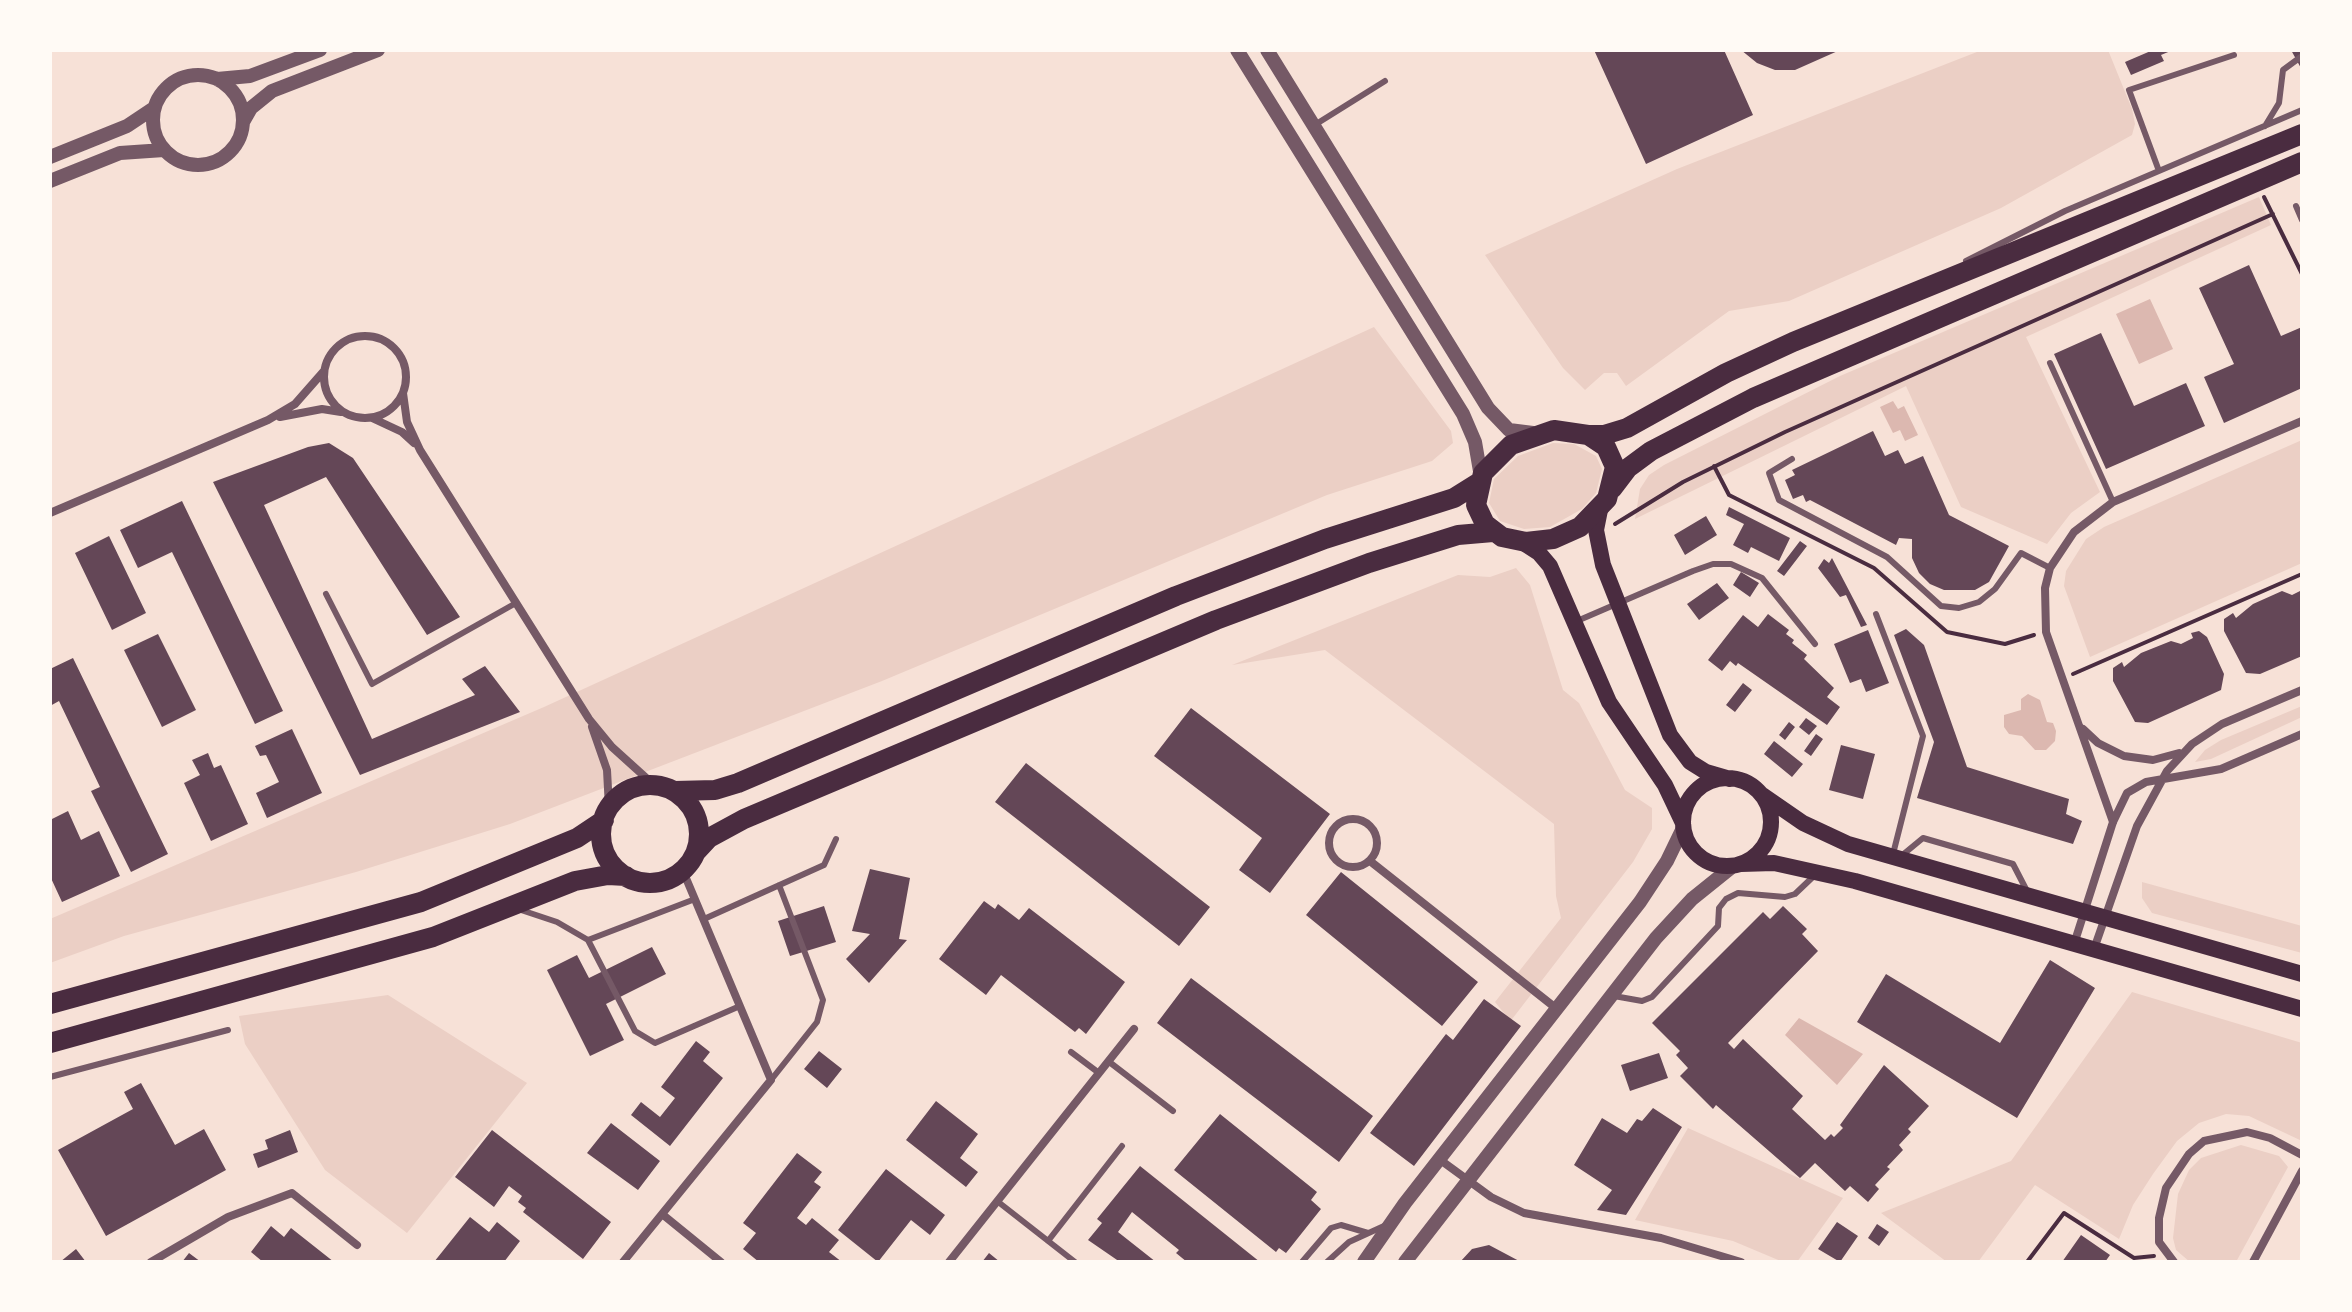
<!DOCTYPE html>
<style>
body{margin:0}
#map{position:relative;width:2352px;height:1312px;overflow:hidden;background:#f7e1d7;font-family:"Source Sans 3",sans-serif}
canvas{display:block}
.frame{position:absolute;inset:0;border:52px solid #fffaf5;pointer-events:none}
</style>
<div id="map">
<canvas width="2352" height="1312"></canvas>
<div class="frame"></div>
</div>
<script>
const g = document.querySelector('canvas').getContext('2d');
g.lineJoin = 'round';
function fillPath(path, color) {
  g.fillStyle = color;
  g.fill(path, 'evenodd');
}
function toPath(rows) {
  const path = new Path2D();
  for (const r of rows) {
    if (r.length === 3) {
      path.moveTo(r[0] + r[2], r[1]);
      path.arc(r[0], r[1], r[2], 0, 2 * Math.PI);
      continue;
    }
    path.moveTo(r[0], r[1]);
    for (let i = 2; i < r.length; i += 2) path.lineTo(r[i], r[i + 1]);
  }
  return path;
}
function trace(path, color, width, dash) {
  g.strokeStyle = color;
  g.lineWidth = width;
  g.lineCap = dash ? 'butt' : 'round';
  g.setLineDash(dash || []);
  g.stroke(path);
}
const green = toPath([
 [1982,50,2108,50,2132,109,2135,124,2132,135,2001,208,1789,301,1729,311,1626,386,1617,373,1604,373,1585,390,1563,368,1485,255,1677,169],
 [2259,197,2271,225,2026,337,2100,492,2071,513,2047,544,1961,507,1906,386,1635,519,1640,489,1649,475,1664,465,1840,376],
 [1374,327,1451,431,1453,443,1432,461,1327,495,882,681,510,824,356,872,124,936,50,963,50,919,544,707],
 [2302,440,2302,563,2090,657,2064,586,2066,571,2086,539,2104,527],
 [1553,443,1574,444,1596,456,1602,469,1596,493,1582,509,1550,527,1524,529,1500,521,1489,503,1494,479,1518,456],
 [1516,568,1530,585,1563,690,1579,703,1625,790,1652,808,1652,829,1633,862,1506,1027,1508,1018,1495,1002,1561,918,1556,896,1554,824,1325,650,1232,665,1458,575,1490,577],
 [2302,706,2302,717,2211,759,2195,762,2205,750,2221,740],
 [2142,882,2302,926,2302,953,2152,913,2142,898],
 [2132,992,2302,1043,2302,1141,2249,1116,2226,1114,2199,1123,2177,1141,2153,1174,2133,1205,2119,1239,2035,1185,1978,1262,1947,1262,1881,1213,2011,1161],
 [388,995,527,1083,407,1233,325,1170,245,1044,239,1016],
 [1688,1128,1843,1198,1797,1262,1783,1262,1733,1241,1635,1220],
 [2241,1145,2279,1156,2288,1167,2236,1262,2190,1262,2176,1250,2173,1238,2178,1194,2189,1170,2201,1158]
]);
const water = toPath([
 [2150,299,2173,349,2139,364,2116,314],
 [1893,401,1898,409,1904,406,1918,435,1905,441,1900,430,1893,433,1880,407],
 [2028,694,2040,700,2047,722,2053,723,2056,731,2055,741,2046,750,2035,750,2022,736,2009,734,2004,727,2004,715,2021,710,2021,699],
 [1799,1018,1863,1054,1837,1085,1785,1035]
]);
const building = toPath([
 [1594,50,1724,50,1753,115,1646,164],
 [1741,50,1840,50,1795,70,1775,70,1757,63],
 [2153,50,2173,50,2161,55,2164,61,2131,75,2125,62],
 [2291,50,2302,50,2302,70],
 [2249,265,2281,336,2302,327,2302,388,2224,423,2204,377,2234,364,2199,288],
 [2101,333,2134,406,2186,383,2205,426,2106,469,2054,354],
 [1873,431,1885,456,1898,450,1905,464,1923,456,1949,515,2009,546,1989,582,1975,590,1944,590,1930,584,1919,573,1912,558,1912,539,1899,538,1896,545,1810,500,1806,502,1803,495,1793,499,1785,480,1795,475,1792,470],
 [329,443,353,458,460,617,427,635,326,477,264,505,372,739,475,695,462,679,485,666,520,712,360,775,213,482,308,447],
 [182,501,283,711,255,724,172,552,138,568,120,530],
 [1729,507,1790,538,1779,561,1751,547,1748,553,1733,545,1744,524,1726,515],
 [1706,516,1717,535,1685,555,1674,535],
 [109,536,146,613,112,630,75,553],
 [1800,541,1807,546,1784,576,1777,571],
 [1832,558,1867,625,1861,627,1846,595,1840,597,1818,568,1824,559,1829,563],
 [1741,572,1759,583,1750,597,1733,585],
 [1717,583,1729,598,1699,620,1687,604],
 [2302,590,2302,656,2260,674,2246,673,2224,631,2224,619,2233,613,2236,618,2253,604,2282,591,2292,595],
 [1768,614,1789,630,1786,634,1794,640,1792,643,1807,655,1804,659,1834,688,1827,697,1840,707,1827,725,1738,663,1736,666,1730,661,1722,671,1708,660,1743,615,1758,627],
 [1906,629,1924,645,1967,767,2069,799,2066,814,2082,821,2073,844,1917,798,1934,742,1894,635],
 [1868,630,1889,683,1866,692,1861,679,1850,683,1834,644],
 [2199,631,2207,637,2224,674,2221,690,2148,723,2135,722,2113,681,2113,668,2122,662,2124,667,2141,653,2171,641,2181,644,2193,638,2191,633],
 [158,634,196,710,162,727,124,650],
 [73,658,168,854,131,872,91,791,100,787,59,701,50,706,50,669],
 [1743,683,1752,690,1735,712,1726,705],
 [1191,708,1330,814,1270,893,1239,870,1262,838,1154,756],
 [1806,718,1817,726,1809,735,1799,727],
 [1789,722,1795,727,1785,740,1779,735],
 [292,729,322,793,267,818,256,793,279,782,266,755,260,756,255,746],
 [1816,734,1823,739,1811,756,1804,751],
 [1774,741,1803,764,1792,777,1764,754],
 [1841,745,1875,754,1863,799,1829,790],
 [208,753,214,768,221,765,248,824,211,841,184,783,200,775,192,760],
 [1026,763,1210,907,1179,946,995,802],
 [68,811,81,840,99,831,120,876,62,902,50,876,50,820],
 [870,869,910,878,899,939,907,940,869,983,846,959,870,934,852,931],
 [1341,872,1478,982,1442,1026,1306,915],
 [984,901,995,909,998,904,1019,920,1029,908,1125,982,1086,1034,1079,1028,1075,1032,1001,975,986,995,939,959],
 [824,906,836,942,790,956,778,921],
 [1783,906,1807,929,1802,934,1818,951,1728,1043,1734,1049,1743,1039,1803,1096,1792,1109,1825,1140,1831,1134,1834,1137,1843,1128,1840,1125,1884,1065,1929,1106,1908,1129,1911,1132,1899,1145,1903,1150,1887,1167,1890,1169,1875,1185,1879,1189,1868,1202,1850,1186,1845,1191,1815,1163,1800,1178,1716,1105,1713,1109,1680,1076,1688,1068,1676,1055,1680,1051,1652,1023,1763,912,1770,919],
 [652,947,666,974,606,1004,624,1040,590,1056,547,970,577,955,589,978],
 [2050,960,2095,988,2017,1118,1857,1022,1886,974,2000,1043],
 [1191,978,1373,1116,1339,1162,1157,1023],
 [1484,999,1521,1026,1414,1166,1370,1133,1446,1034,1453,1040],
 [696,1041,710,1052,703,1061,723,1078,670,1146,631,1115,641,1102,660,1117,675,1098,661,1087],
 [819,1051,842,1069,827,1088,804,1069],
 [1659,1053,1668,1078,1630,1091,1621,1065],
 [141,1083,175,1145,204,1129,226,1170,106,1236,58,1150,133,1109,124,1092],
 [936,1101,978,1134,960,1158,978,1172,966,1187,906,1140],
 [1653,1108,1682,1127,1626,1215,1597,1210,1612,1190,1574,1165,1602,1118,1627,1133,1637,1119,1642,1121],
 [1220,1114,1317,1192,1311,1200,1321,1209,1286,1253,1279,1248,1276,1252,1174,1170],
 [611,1123,660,1161,638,1190,587,1153],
 [290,1130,298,1152,258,1168,253,1154,268,1149,265,1140],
 [492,1130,611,1222,583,1259,523,1212,526,1208,518,1202,522,1196,509,1186,494,1207,455,1177],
 [797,1153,822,1172,814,1182,821,1187,797,1218,806,1225,812,1218,839,1240,829,1252,842,1262,759,1262,743,1249,756,1233,743,1223],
 [1140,1166,1260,1262,1187,1262,1176,1253,1179,1250,1132,1212,1118,1232,1156,1262,1120,1262,1088,1240,1102,1223,1097,1219],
 [886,1169,945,1215,930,1235,911,1220,878,1262,838,1230],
 [470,1217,489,1232,497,1222,520,1241,504,1262,434,1262],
 [1837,1222,1858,1236,1840,1262,1818,1249],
 [1877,1224,1889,1232,1879,1246,1868,1238],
 [271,1226,284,1237,291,1228,334,1262,263,1262,251,1252],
 [2081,1235,2110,1255,2105,1262,2062,1262],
 [1489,1245,1521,1262,1460,1262,1472,1249],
 [76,1249,86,1262,60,1262],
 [189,1253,201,1262,182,1262],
 [989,1253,1000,1262,982,1262]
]);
const path = toPath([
 [2264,197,2302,274],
 [1714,466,1729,495,1874,568,1947,632,2005,644,2034,635],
 [1615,524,1683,482,1785,432,2273,214],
 [2073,674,2302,574],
 [2027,1262,2064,1213,2134,1258,2154,1256]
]);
const service = toPath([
 [1313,126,1385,81],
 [2265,126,2279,103,2283,70,2302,56],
 [2159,171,2129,90,2234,55],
 [2296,206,2302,220],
 [1966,261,2065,211,2302,110],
 [2050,363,2113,502],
 [1792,459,1769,473,1779,500,1887,557,1941,606,1959,608,1979,602,1995,589,2021,553,2050,568],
 [326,594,372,684,516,603],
 [1876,614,1923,736,1893,854],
 [1577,621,1693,571,1713,564,1731,564,1762,578,1815,644],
 [1900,857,1923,838,2013,864,2028,893],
 [518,909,557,922,588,940,635,1031,655,1043,740,1006],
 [704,919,824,865,836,839],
 [588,940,695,899],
 [1614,996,1642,1001,1652,997,1718,926,1719,908,1726,899,1738,893,1785,897,1795,894,1816,874],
 [1071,1052,1099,1073],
 [1108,1061,1173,1111],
 [50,1077,228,1030],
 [771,1080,817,1022,823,1000,779,885],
 [997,1201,1075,1262],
 [1048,1241,1122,1146],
 [1302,1262,1331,1228,1341,1225,1368,1233],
 [1327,1262,1349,1242,1384,1226]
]);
const minor = toPath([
 [365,377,41],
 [403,393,407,422,420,450,589,719,612,747,654,785],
 [280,417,322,409,341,412],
 [372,418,402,432,414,443],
 [50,513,268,420,295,404,324,371],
 [592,727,607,770,609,808],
 [2083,729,2098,743,2124,756,2153,760,2179,753],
 [1353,843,24],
 [2113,822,2046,632,2045,588,2050,568,2074,532,2113,502,2302,421],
 [1370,861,1557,1009],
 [2074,944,2113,822,2127,793,2146,782,2221,769,2302,734],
 [2094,949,2137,826,2167,771,2192,744,2222,724,2302,690],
 [1439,1159,1491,1197,1524,1213,1661,1238,1741,1262],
 [662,1214,721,1262],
 [151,1262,228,1217,292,1193,357,1245],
 [623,1262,771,1080,683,871],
 [949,1262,1134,1029],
 [2174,1262,2159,1242,2159,1218,2166,1188,2189,1154,2204,1141,2247,1132,2270,1138,2302,1155],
 [2253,1262,2302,1171]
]);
const tertiary = toPath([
 [1237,50,1463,414,1475,442,1481,477],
 [1267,50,1488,408,1509,430,1533,433],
 [198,120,45],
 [217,79,250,76,320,50],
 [243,122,251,108,272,91,378,50],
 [50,157,127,126,154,108],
 [50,181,120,153,164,150],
 [1364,1262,1405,1203,1640,902,1667,861,1683,828],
 [1405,1262,1656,938,1692,899,1733,866]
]);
const secondary = toPath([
 [1600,510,1596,530,1603,565,1670,735,1690,762,1706,772,1730,779],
 [1522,542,1539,553,1550,566,1609,702,1665,785,1683,823],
 [1727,822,44],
 [1761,794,1803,823,1848,844,2302,974],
 [1741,864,1774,863,1855,881,2302,1009]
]);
const trunk = toPath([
 [1554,430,1588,435,1606,447,1615,467,1607,499,1580,527,1553,539,1526,542,1502,537,1485,524,1476,505,1483,473,1511,445,1554,430],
 [1588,435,1604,435,1627,428,1726,373,1793,342,2302,134],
 [1612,489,1628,468,1651,451,1753,398,2302,162],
 [650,834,49],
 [675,791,715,790,738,783,1176,596,1325,539,1454,498,1478,483],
 [696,852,709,838,744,819,1216,620,1369,563,1458,535,1493,532],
 [50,1004,421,902,577,838,604,820],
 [50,1043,433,937,575,881,608,875,626,876]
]);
fillPath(green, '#ebcfc5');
fillPath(water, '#dcb8b0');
fillPath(building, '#644757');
trace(path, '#4a2c40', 4);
trace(service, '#755966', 6);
trace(minor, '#755966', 8);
trace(tertiary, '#755966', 14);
trace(secondary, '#4a2c40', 16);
trace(trunk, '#4a2c40', 20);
</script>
